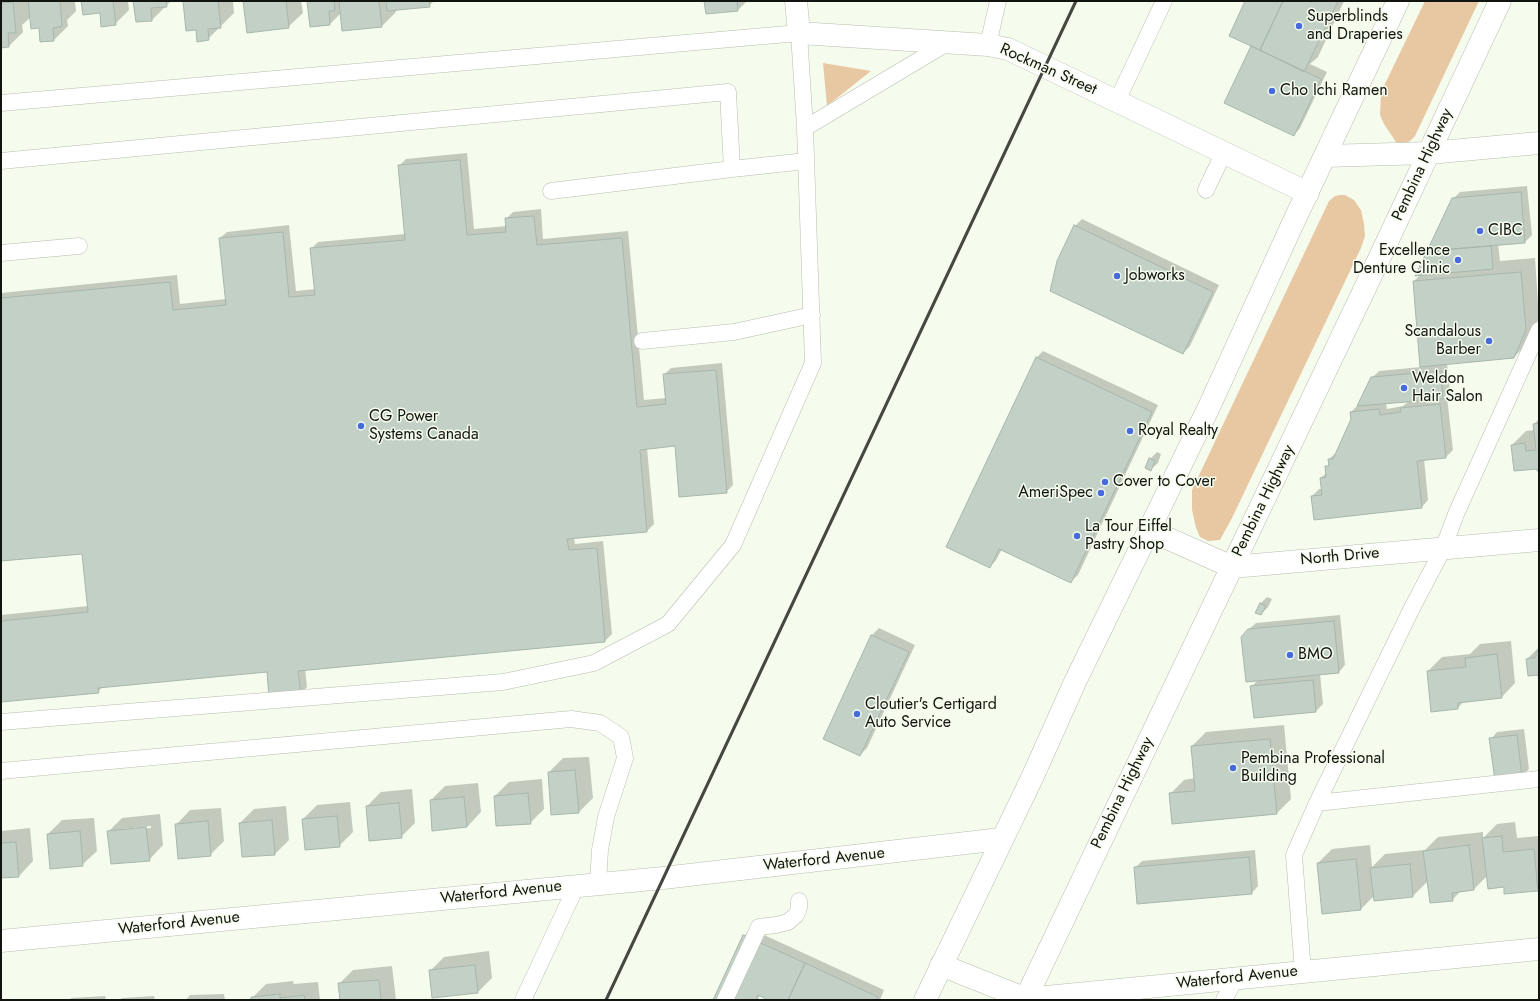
<!DOCTYPE html>
<style>
body{margin:0}
#map{position:relative;width:1540px;height:1001px;overflow:hidden;background:#f5fced;font-family:Jost,sans-serif}
canvas{display:block}
.frame{position:absolute;inset:0;border:2px solid #12140f;pointer-events:none}
</style>
<div id="map">
<canvas width="1540" height="1001"></canvas>
<div class="frame"></div>
</div>
<script>
const g = document.querySelector('canvas').getContext('2d');
g.lineJoin = 'round';
function fillPath(path, color) {
  g.fillStyle = color;
  g.fill(path, 'evenodd');
}
function toPath(rows) {
  const path = new Path2D();
  for (const r of rows) {
    path.moveTo(r[0], r[1]);
    for (let i = 2; i < r.length; i += 2) path.lineTo(r[i], r[i + 1]);
  }
  return path;
}
function trace(path, color, width, dash) {
  g.strokeStyle = color;
  g.lineWidth = width;
  g.lineCap = dash ? 'butt' : 'round';
  g.setLineDash(dash || []);
  g.stroke(path);
}
function label(font, color, halo, rows, align = 'center') {
  g.font = font + ' Jost,sans-serif';
  g.lineWidth = 3;
  g.setLineDash([]);
  g.textBaseline = 'middle';
  g.strokeStyle = halo;
  g.fillStyle = color;
  for (const [text, x, y, turn = 0] of rows) {
    g.save();
    g.translate(x, y);
    g.rotate((+turn || 0) * Math.PI / 180);
    g.textAlign = isNaN(turn) ? turn : align;
    if (halo) g.strokeText(text, 0, 0);
    g.fillText(text, 0, 0);
    g.restore();
  }
}
const green = toPath([
 [1425,1,1479,1,1415,136,1410,141,1403,144,1396,142,1384,124,1380,115,1381,92],
 [823,63,871,71,827,106],
 [1340,195,1345,195,1354,200,1361,210,1364,224,1365,236,1361,248,1232,518,1220,540,1208,541,1200,537,1196,528,1192,510,1192,490,1329,201,1335,196]
]);
const shadow = toPath([
 [1,1,75,1,76,11,67,20,68,26,54,40,31,17,22,25,23,32,9,46,1,47],
 [82,1,128,1,129,10,115,24,101,12],
 [134,1,171,1,152,20,137,21],
 [184,1,233,1,234,13,208,39,197,29],
 [244,1,301,1,303,13,288,27],
 [308,1,434,1,429,6,395,9,396,12,382,26,341,13,330,24],
 [705,1,747,1,738,10],
 [1246,1,1344,1,1318,57,1310,64,1327,72,1300,128,1294,135,1225,102,1252,46],
 [467,153,474,229,507,226,506,219,513,212,541,209,543,239,628,231,644,400,666,398,664,375,671,368,722,363,733,485,726,492,676,445,647,448,654,524,647,531,574,537,575,544,603,541,612,634,605,641,305,669,307,687,300,694,268,671,103,686,98,692,1,700,1,615,88,606,83,553,1,560,1,293,177,275,180,304,226,299,220,238,227,232,289,225,296,291,315,289,311,249,318,242,405,234,399,166,406,159],
 [1527,186,1532,235,1525,242,1498,244,1500,261,1535,258,1539,318,1528,343,1514,357,1447,363,1450,391,1443,398,1447,397,1453,450,1446,457,1424,459,1428,500,1422,507,1312,496,1319,489,1322,489,1321,478,1327,472,1326,467,1330,463,1329,459,1336,453,1352,419,1351,412,1358,405,1372,378,1379,371,1421,367,1414,281,1420,275,1417,275,1453,199,1460,192],
 [1409,401,1403,406,1387,409,1386,403],
 [1082,219,1219,285,1190,346,1183,353,1075,226],
 [1043,351,1158,405,1078,575,1071,581,1002,549,996,560,990,567,1036,358],
 [1539,419,1539,470,1512,445,1526,431,1534,430,1534,424],
 [1157,452,1161,454,1158,463,1151,469,1150,459],
 [1267,597,1272,599,1268,607,1261,614,1260,604],
 [1340,615,1345,665,1339,672,1320,674,1323,704,1316,711,1251,687,1258,680,1248,630,1256,623],
 [879,628,915,645,867,748,860,755,824,738,872,635],
 [1511,641,1515,683,1501,698,1464,701,1458,708,1428,671,1442,657,1470,654,1480,644],
 [1539,647,1539,674,1527,659],
 [1284,725,1291,799,1277,813,1170,794,1184,780,1195,778,1192,746,1206,732],
 [1524,729,1529,769,1522,776,1491,739,1497,732],
 [589,757,593,798,579,812,549,772,563,758],
 [542,779,544,809,530,823,495,796,509,782],
 [478,783,481,812,467,827,431,800,445,786],
 [412,789,415,823,401,837,367,806,381,792],
 [350,802,353,832,339,846,303,819,317,805],
 [286,806,289,840,275,854,243,856,240,823,254,809],
 [221,808,224,841,210,855,176,825,190,810],
 [160,814,163,845,149,860,108,832,122,818],
 [151,826,151,828,122,831,122,829],
 [94,818,97,851,82,865,48,834,62,820],
 [1515,822,1517,838,1539,836,1539,889,1538,890,1505,886,1487,876,1474,889,1461,891,1452,900,1428,881,1413,896,1374,896,1361,909,1318,863,1332,849,1370,845,1372,867,1385,854,1424,850,1424,851,1438,837,1483,832,1483,838,1497,824],
 [30,828,33,861,19,876,1,877,1,831],
 [1255,850,1258,886,1252,893,1135,868,1142,861],
 [751,929,884,990,880,1000,771,1000,760,995,758,1000,714,1000,744,936],
 [489,951,492,978,478,992,430,971,444,957],
 [392,966,396,1000,341,1000,339,984,353,970],
 [293,981,294,984,318,982,320,1000,252,1000,252,998,266,984],
 [224,994,225,1000,186,1000,190,995],
 [105,996,106,1000,70,1000,71,998],
 [154,996,155,1000,120,1000,122,998]
]);
const building = toPath([
 [28,1,60,1,62,26,53,28,54,41,40,42,39,28,31,29,28,1],
 [81,1,113,1,116,25,101,27,100,13,83,15,81,1],
 [133,1,166,1,167,7,151,8,152,21,136,22,133,1],
 [183,1,218,1,221,28,208,29,209,40,197,42,196,30,186,31,183,1],
 [243,1,286,1,289,28,247,33,243,1],
 [307,1,334,1,335,11,329,11,330,25,310,27,307,1],
 [339,1,379,1,382,27,342,31,339,1],
 [386,1,429,1,430,7,387,11,386,1],
 [704,1,737,1,738,11,706,14,704,1],
 [1245,1,1283,1,1260,50,1229,36,1245,1],
 [1283,1,1338,1,1304,72,1260,50,1283,1],
 [13,2,16,33,8,33,9,47,1,48,1,3,13,2],
 [1251,46,1321,79,1294,136,1224,103,1251,46],
 [460,160,467,235,506,232,505,218,534,216,537,245,622,238,637,407,666,404,663,374,716,370,727,493,679,497,675,446,640,450,647,532,567,539,569,550,597,548,605,642,298,671,301,695,269,698,267,672,98,688,99,693,1,702,1,621,88,612,82,554,1,561,1,298,170,282,173,310,226,305,219,238,283,232,289,297,315,295,310,248,405,240,398,165,460,160],
 [1521,192,1525,243,1427,251,1452,198,1521,192],
 [1074,225,1213,292,1183,354,1050,291,1057,261,1074,225],
 [1491,246,1493,269,1415,276,1427,251,1491,246],
 [1521,272,1526,330,1514,358,1420,367,1413,281,1521,272],
 [1036,357,1152,412,1071,583,999,549,990,568,946,547,1036,357],
 [1441,371,1443,399,1357,406,1371,377,1441,371],
 [1440,404,1446,458,1417,461,1422,508,1314,520,1311,496,1322,495,1320,478,1326,477,1325,466,1329,466,1328,459,1333,459,1351,419,1350,412,1379,409,1380,415,1401,412,1400,408,1440,404],
 [1539,423,1539,471,1537,471,1537,469,1514,471,1511,445,1525,443,1526,451,1536,450,1533,424,1539,423],
 [1149,458,1155,461,1151,471,1145,468,1149,458],
 [1260,603,1266,606,1261,615,1255,613,1260,603],
 [1334,621,1339,673,1246,682,1241,637,1248,629,1334,621],
 [871,635,909,652,860,756,823,739,871,635],
 [1539,651,1539,683,1538,675,1528,676,1526,659,1536,657,1536,652,1539,651],
 [1497,654,1502,698,1458,703,1458,709,1431,712,1427,671,1466,667,1465,658,1497,654],
 [1313,680,1316,712,1254,718,1250,686,1313,680],
 [1517,735,1522,777,1495,780,1489,738,1517,735],
 [1270,739,1277,814,1172,824,1169,793,1195,791,1191,746,1270,739],
 [575,770,579,813,551,815,548,772,575,770],
 [528,793,531,824,496,826,494,796,528,793],
 [464,797,467,827,432,831,430,800,464,797],
 [399,803,402,838,369,841,366,806,399,803],
 [337,816,340,847,305,850,302,819,337,816],
 [272,820,275,855,242,857,239,823,272,820],
 [208,821,211,856,178,859,175,824,208,821],
 [146,827,150,861,111,864,107,831,146,827],
 [80,831,83,866,50,869,47,834,80,831],
 [1502,836,1503,852,1534,849,1538,891,1504,894,1504,887,1488,889,1482,838,1502,836],
 [16,842,19,877,1,878,1,843,16,842],
 [1469,845,1474,890,1452,893,1453,901,1430,903,1423,851,1469,845],
 [1249,857,1252,894,1137,904,1134,867,1249,857],
 [1356,859,1361,910,1322,914,1317,863,1356,859],
 [1410,864,1413,897,1374,901,1370,868,1410,864],
 [743,935,805,963,788,1000,768,1000,758,995,755,1000,713,1000,743,935],
 [805,963,878,997,877,1000,788,1000,805,963],
 [475,965,478,993,432,998,429,970,475,965],
 [379,980,381,1000,340,1000,338,983,379,980],
 [280,994,280,998,304,995,305,1000,251,1000,251,997,280,994]
]);
const service = toPath([
 [988,45,998,1],
 [1117,101,1164,1],
 [1,103,799,33,805,128,949,42],
 [1,161,728,92,732,169,806,161],
 [1206,190,1224,152],
 [551,191,732,169],
 [1,253,79,246],
 [642,341,734,332,812,315],
 [1,722,503,682,594,663,668,624,733,545,813,363,805,128],
 [1,771,571,719,600,723,621,737,625,758,606,817,600,850,598,884],
 [1317,803,1539,779],
 [1303,972,1294,855,1317,803,1412,608,1443,549,1456,514,1539,330],
 [523,1000,577,885],
 [725,1000,759,927,776,925,788,922,796,915,799,908,799,901],
 [1224,1000,1235,979]
]);
const minor = toPath([
 [796,1,799,33,988,45,1008,49,1308,193],
 [1325,156,1429,153,1539,143],
 [1149,530,1232,567,1539,540],
 [1,941,663,878,1001,839],
 [941,965,1026,999,1539,949]
]);
const primary = toPath([
 [925,1000,1032,778,1075,682,1209,407,1293,223,1398,1],
 [1025,1000,1378,261,1500,1]
]);
const rail = toPath([
 [606,1000,1076,1]
]);
const markers = [
 [1299,26,4,"#476add"],
 [1272,91,4,"#476add"],
 [1480,231,4,"#476add"],
 [1458,260,4,"#476add"],
 [1117,276,4,"#476add"],
 [1489,341,4,"#476add"],
 [1404,388,4,"#476add"],
 [361,426,4,"#476add"],
 [1130,431,4,"#476add"],
 [1105,482,4,"#476add"],
 [1101,493,4,"#476add"],
 [1077,536,4,"#476add"],
 [1290,655,4,"#476add"],
 [857,714,4,"#476add"],
 [1233,768,4,"#476add"]
];
const poiNames = [
 ["Superblinds",1307,17],
 ["and Draperies",1307,35],
 ["Cho Ichi Ramen",1280,91],
 ["CIBC",1488,231],
 ["Excellence",1450,251,"right"],
 ["Denture Clinic",1450,269,"right"],
 ["Jobworks",1125,276],
 ["Scandalous",1481,332,"right"],
 ["Barber",1481,350,"right"],
 ["Weldon",1412,379],
 ["Hair Salon",1412,397],
 ["CG Power",369,417],
 ["Systems Canada",369,435],
 ["Royal Realty",1138,431],
 ["Cover to Cover",1113,482],
 ["AmeriSpec",1093,493,"right"],
 ["La Tour Eiffel",1085,527],
 ["Pastry Shop",1085,545],
 ["BMO",1298,655],
 ["Cloutier's Certigard",865,705],
 ["Auto Service",865,723],
 ["Pembina Professional",1241,759],
 ["Building",1241,777]
];
const streetNames = [
 ["Rockman Street",1048,70,24],
 ["Pembina Highway",1423,165,-65],
 ["Pembina Highway",1264,501,-64],
 ["North Drive",1340,557,-5],
 ["Pembina Highway",1123,793,-64],
 ["Waterford Avenue",824,860,-6],
 ["Waterford Avenue",501,893,-6],
 ["Waterford Avenue",179,924,-6],
 ["Waterford Avenue",1237,978,-6]
];
fillPath(green, '#e8c8a3');
fillPath(shadow, '#0003');
fillPath(building, '#c2d0c6');
trace(building, '#a7b6ac', 1);
trace(service, '#b7bdaf', 17);
trace(minor, '#b7bdaf', 23);
trace(primary, '#b7bdaf', 23);
trace(service, '#fff', 16);
trace(minor, '#fff', 22);
trace(primary, '#fff', 22);
trace(rail, '#454841', 3);
for (const [x, y, r, color] of markers) {
  const dot = new Path2D();
  dot.arc(x, y, r, 0, 2 * Math.PI);
  g.fillStyle = color;
  g.fill(dot);
  trace(dot, '#f5fced', 1.5);
}
label('16px', '#12140f', '#f5fced', poiNames, 'left');
label('16px', '#12140f', '#f5fced', streetNames);
</script>
